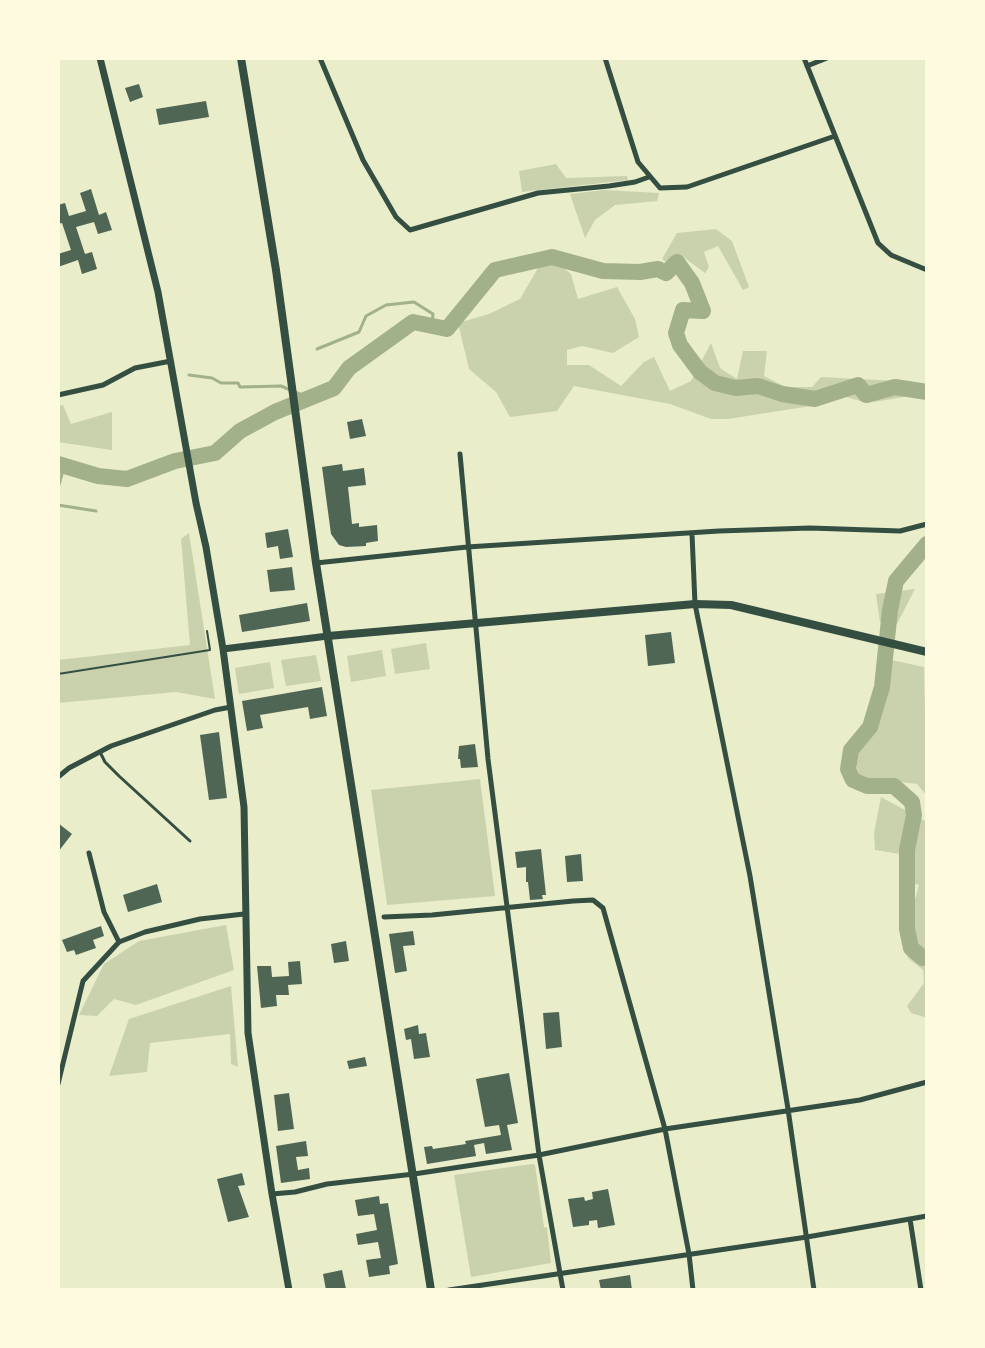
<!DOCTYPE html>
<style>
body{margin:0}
#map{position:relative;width:985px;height:1348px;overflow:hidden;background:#e9edc9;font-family:"PT Sans",sans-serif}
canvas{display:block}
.frame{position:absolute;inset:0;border:60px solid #fefae0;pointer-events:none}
</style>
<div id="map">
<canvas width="985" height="1348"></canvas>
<div class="frame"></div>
</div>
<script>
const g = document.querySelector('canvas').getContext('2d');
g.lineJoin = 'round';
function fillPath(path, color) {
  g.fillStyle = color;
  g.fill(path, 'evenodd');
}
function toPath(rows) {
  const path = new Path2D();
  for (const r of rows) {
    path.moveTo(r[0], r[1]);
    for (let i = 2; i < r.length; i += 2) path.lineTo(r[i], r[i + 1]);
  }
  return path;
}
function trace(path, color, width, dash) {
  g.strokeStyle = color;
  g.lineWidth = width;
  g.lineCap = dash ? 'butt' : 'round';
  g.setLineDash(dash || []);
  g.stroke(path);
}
const green = toPath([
 [556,164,566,178,627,176,628,180,522,192,519,171],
 [604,190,659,193,657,201,615,205,595,220,585,238,570,194],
 [716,229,732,241,749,287,743,290,718,246,704,252,709,267,705,273,682,256,668,264,662,259,677,233],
 [556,262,571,274,578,299,617,287,635,319,639,337,613,353,582,346,567,350,567,365,589,365,621,386,644,362,654,357,670,391,691,381,711,343,720,368,737,379,743,351,767,351,764,376,786,387,812,387,821,377,917,382,910,396,867,403,836,394,817,405,728,419,711,419,670,404,574,386,557,411,510,417,496,392,469,369,458,323,489,314,520,299,538,268],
 [63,405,71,424,112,412,112,450,58,442,58,406],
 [189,533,215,699,176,692,58,703,58,660,190,645,181,539],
 [915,589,897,624,880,622,876,594],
 [426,643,430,669,395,674,391,649],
 [382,650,386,676,351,682,347,656],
 [316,655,321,681,286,686,281,660],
 [887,659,924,667,927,796,917,784,860,777,854,758,883,707],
 [270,662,274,688,239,694,235,668],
 [480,779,495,896,387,905,371,790],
 [881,797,927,822,927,1018,911,1013,907,1006,924,983,923,970,908,958,904,940,919,885,899,879,900,854,875,850,874,833],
 [226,925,234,970,136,1005,114,999,97,1016,79,1015,104,964,139,941],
 [231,986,238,1067,231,1064,230,1034,150,1043,147,1072,109,1076,129,1019],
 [532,1164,535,1165,544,1227,547,1228,551,1263,471,1277,454,1175]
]);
const stream = toPath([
 [317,349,359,332,366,316,386,305,414,302,433,314,432,325],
 [189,375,212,378,221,383,238,383,240,387,281,386,309,398],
 [58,488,64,467],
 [58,505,96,511]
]);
const river = toPath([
 [58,464,98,476,127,479,175,461,215,453,240,431,275,412,334,388,349,368,413,322,447,329,495,270,552,257,603,271,640,272,658,269,666,273,677,262,692,283,703,311,683,310,676,333,680,345,700,372,715,383,736,388,758,386,782,394,815,399,858,385,866,395,895,387,927,392],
 [927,544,896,581,890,610,882,687,870,727,851,750,848,769,853,780,867,786,894,786,912,802,914,815,907,850,907,929,911,948,923,958,927,957]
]);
const building = toPath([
 [139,84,143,97,130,102,125,88],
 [206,101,209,117,159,125,156,109],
 [91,189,99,215,106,212,112,230,98,234,94,222,76,227,85,254,92,252,97,269,82,274,78,260,58,267,58,254,71,250,62,223,58,224,58,205,65,203,69,216,86,211,80,193],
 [362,419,366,436,350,439,347,422],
 [342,464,343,471,364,468,366,485,348,487,352,524,359,523,359,527,377,525,378,541,366,543,366,546,346,547,339,545,331,534,322,467],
 [288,529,293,557,280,559,278,546,267,548,265,533],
 [292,567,295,590,270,592,267,570],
 [307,603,310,621,242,632,239,615],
 [671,632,675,663,648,666,645,635],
 [322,687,327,716,310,719,308,707,260,715,263,728,247,731,242,701],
 [219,732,227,798,209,800,200,735],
 [475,744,478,767,461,768,460,759,458,759,459,746],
 [58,823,72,834,58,852],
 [541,849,546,895,542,895,543,899,530,900,528,882,526,882,526,867,517,868,515,852],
 [581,854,583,881,567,882,565,856],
 [157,884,162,902,128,912,123,895],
 [101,926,104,936,93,940,96,948,76,955,74,950,67,952,62,940],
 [413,931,415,945,403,946,407,971,395,973,389,934],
 [346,941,349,961,334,963,331,944],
 [300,961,302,984,288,985,289,995,276,995,277,1006,261,1008,257,966,271,966,272,977,289,976,288,962],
 [559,1012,562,1047,546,1049,543,1013],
 [418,1025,419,1034,426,1033,430,1057,414,1059,411,1039,406,1040,404,1029],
 [365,1057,367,1066,349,1069,347,1061],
 [509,1073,518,1123,507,1125,512,1150,486,1154,484,1143,474,1145,476,1156,427,1164,424,1147,432,1146,433,1149,466,1144,465,1141,501,1135,499,1125,485,1127,476,1079],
 [289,1093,294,1129,278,1131,274,1095],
 [306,1141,308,1156,296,1157,298,1170,309,1168,310,1179,281,1183,276,1146],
 [242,1173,245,1185,238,1186,249,1217,228,1222,217,1179],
 [608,1189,615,1225,598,1228,597,1220,589,1221,589,1225,573,1227,568,1199,584,1197,585,1201,593,1199,592,1192],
 [379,1196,380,1204,388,1203,398,1264,389,1266,390,1274,369,1277,366,1260,381,1258,378,1242,358,1245,356,1234,377,1230,374,1214,358,1216,355,1200],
 [342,1270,346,1289,326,1290,323,1274],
 [630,1275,632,1290,601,1290,599,1280]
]);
const path = toPath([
 [58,674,210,650,207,631]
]);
const service = toPath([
 [100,752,105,762,119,776,190,841]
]);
const minor = toPath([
 [320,58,363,160,396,217,410,230,538,193,609,186,635,182,649,177],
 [605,58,638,162,660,188,687,187,835,136],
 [804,58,878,243,891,255,927,270],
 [807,66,827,58],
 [58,395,103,385,135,368,171,361],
 [460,454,488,759,539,1155,563,1290],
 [692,534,695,604,750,876,788,1109,814,1290],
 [316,563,467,547,719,531,810,528,900,531,927,524],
 [58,777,69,768,111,746,215,710,231,707],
 [89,853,104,912,119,942],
 [384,917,432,915,573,901,593,900,603,908,665,1129,689,1254,693,1290],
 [58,1084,83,981,119,942,145,932,200,919,244,914],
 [272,1194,295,1192,327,1184,414,1174,539,1155,665,1129,860,1100,927,1082],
 [910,1219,921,1290],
 [449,1290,807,1237,927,1216]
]);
const secondary = toPath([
 [100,58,158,292,196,503,206,547,223,649,244,807,248,1033,272,1194,289,1290],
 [223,649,328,636]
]);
const primary = toPath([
 [241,58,276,270,316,563,431,1290],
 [328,636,695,604,731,605,927,652]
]);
fillPath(green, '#cad2ad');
trace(stream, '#a3b18a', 3);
trace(river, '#a3b18a', 16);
fillPath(building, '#4f6655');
trace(path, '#344e41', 2);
trace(service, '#344e41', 3);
trace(minor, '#344e41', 5);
trace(secondary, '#344e41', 7);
trace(primary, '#344e41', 8);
</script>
